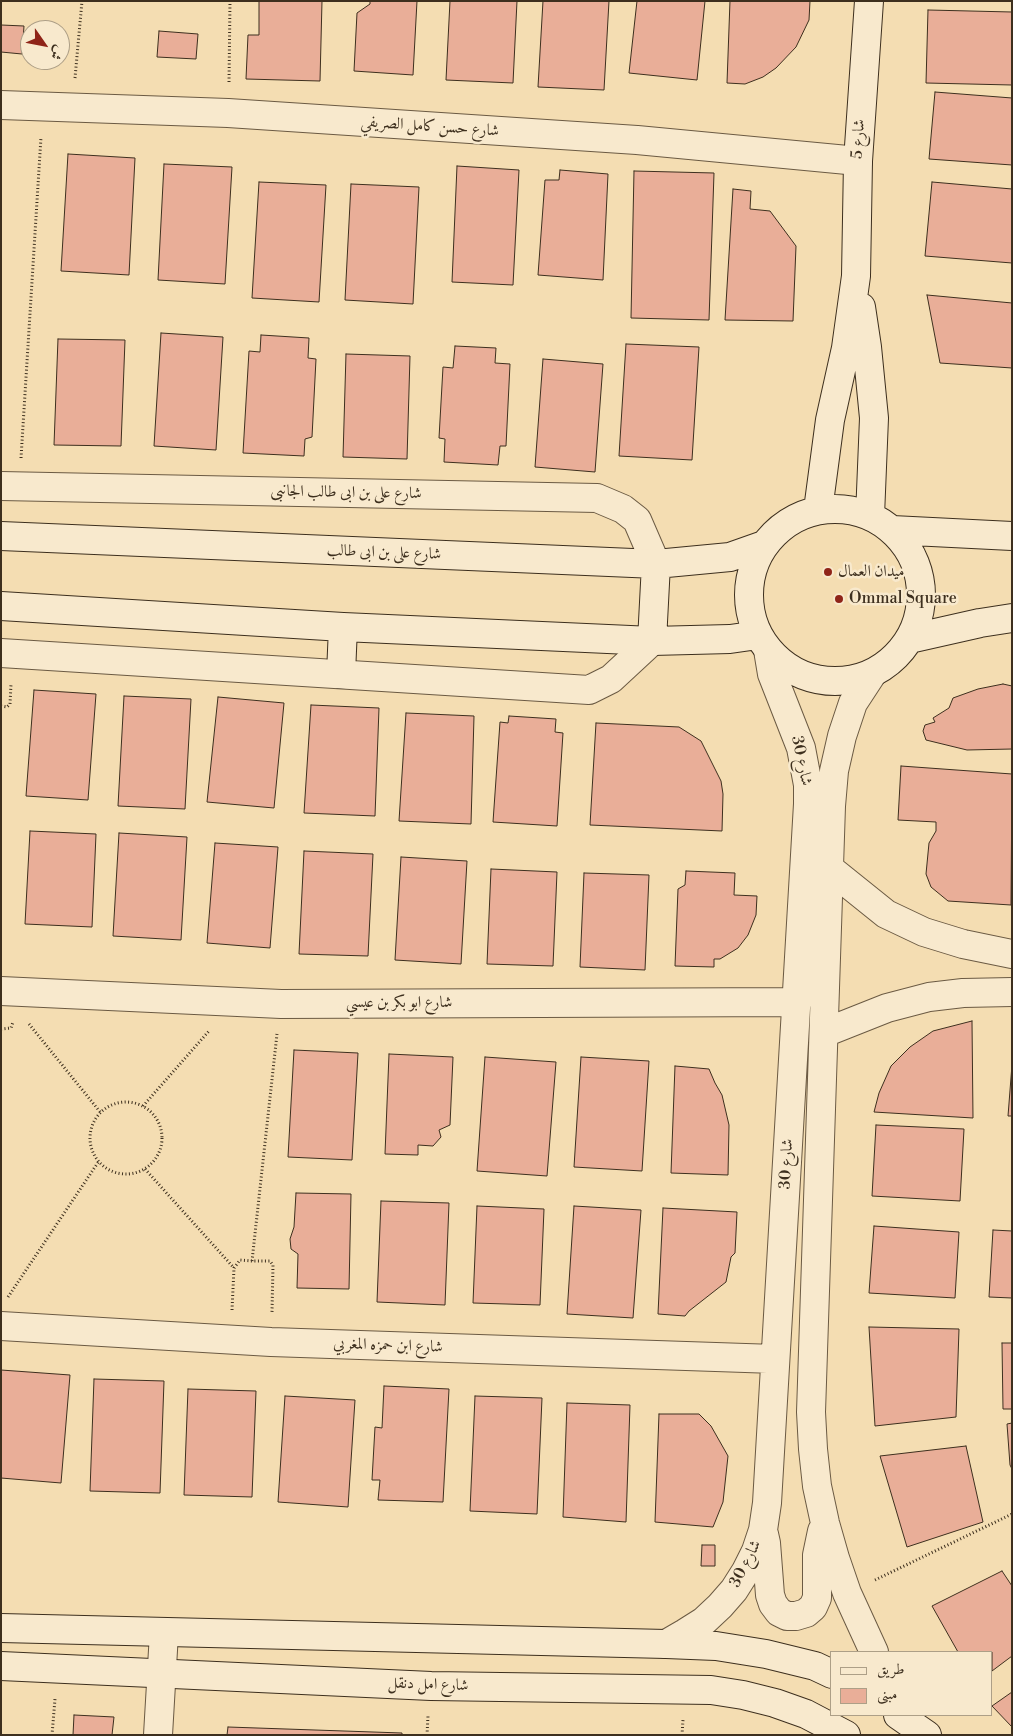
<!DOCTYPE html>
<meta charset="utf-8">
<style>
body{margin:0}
#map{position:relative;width:1013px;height:1736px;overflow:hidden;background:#f4ddb2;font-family:"Libre Bodoni",Amiri,serif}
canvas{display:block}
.frame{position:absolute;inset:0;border:2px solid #3d2f1e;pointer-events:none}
.legend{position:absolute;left:830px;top:1651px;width:162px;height:65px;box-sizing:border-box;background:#f8e9cd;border:1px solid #ad9f87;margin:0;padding:6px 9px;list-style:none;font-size:15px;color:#3d2f1e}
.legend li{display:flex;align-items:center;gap:10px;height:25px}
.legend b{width:25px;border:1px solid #ad9f87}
.north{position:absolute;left:20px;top:20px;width:50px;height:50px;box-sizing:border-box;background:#f8e9cd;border:1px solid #ad9f87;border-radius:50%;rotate:123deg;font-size:14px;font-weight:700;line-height:20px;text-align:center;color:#3d2f1e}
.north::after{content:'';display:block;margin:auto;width:18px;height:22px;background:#8f2418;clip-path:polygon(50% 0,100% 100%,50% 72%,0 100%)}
</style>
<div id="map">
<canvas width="1013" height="1736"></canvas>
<div class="frame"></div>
<ul class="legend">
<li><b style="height:6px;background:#f8e9cd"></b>طريق</li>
<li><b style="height:14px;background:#e9ae98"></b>مبنى</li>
</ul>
<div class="north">ش</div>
</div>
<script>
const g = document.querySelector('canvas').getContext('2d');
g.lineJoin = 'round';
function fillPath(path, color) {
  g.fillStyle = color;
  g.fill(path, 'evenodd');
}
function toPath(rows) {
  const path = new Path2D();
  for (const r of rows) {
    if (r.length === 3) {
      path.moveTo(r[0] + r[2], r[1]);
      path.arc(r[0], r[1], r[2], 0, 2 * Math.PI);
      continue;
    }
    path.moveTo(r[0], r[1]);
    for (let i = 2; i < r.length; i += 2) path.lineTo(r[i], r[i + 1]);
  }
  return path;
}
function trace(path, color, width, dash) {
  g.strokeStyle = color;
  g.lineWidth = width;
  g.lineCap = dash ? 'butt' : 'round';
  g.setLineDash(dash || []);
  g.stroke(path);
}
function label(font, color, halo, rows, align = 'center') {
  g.font = font + ' "Libre Bodoni",Amiri,serif';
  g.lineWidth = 5;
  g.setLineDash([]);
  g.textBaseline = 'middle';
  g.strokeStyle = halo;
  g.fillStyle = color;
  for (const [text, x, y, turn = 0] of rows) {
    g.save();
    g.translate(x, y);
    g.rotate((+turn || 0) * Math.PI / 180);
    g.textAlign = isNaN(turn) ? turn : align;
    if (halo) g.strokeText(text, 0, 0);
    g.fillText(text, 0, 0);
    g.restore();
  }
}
const building = toPath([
 [259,1,322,1,320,81,246,79,248,35,259,35,259,1],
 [370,1,417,1,413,75,354,71,357,13,370,4,370,1],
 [450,1,517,1,513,83,446,80,450,1],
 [543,1,609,1,604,90,538,87,543,1],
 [637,1,705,1,697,80,629,73,637,1],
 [730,1,810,1,809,20,796,47,776,68,763,77,745,84,727,83,730,1],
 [928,10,1012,12,1012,85,926,83,928,10],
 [1,25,24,26,22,54,1,52,1,25],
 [159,31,198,34,196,59,157,57,159,31],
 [935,92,1012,98,1012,165,929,159,935,92],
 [68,154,135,158,129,275,61,271,68,154],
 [164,164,232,167,225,284,158,280,164,164],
 [457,166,519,170,513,285,452,282,457,166],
 [560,170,608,174,603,280,538,275,545,180,559,180,560,170],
 [634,171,714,173,709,320,631,318,634,171],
 [259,182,326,185,319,302,252,298,259,182],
 [932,182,1012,189,1012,263,925,256,932,182],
 [351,184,419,187,413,304,345,300,351,184],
 [733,189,751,191,750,209,770,211,796,246,793,321,725,320,733,189],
 [927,295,1012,303,1012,368,940,363,927,295],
 [161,333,223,337,216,450,154,446,161,333],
 [261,335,309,338,308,358,316,359,312,437,305,439,304,456,243,453,249,351,260,352,261,335],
 [58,339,125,340,121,446,54,445,58,339],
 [626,344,699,347,692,460,619,456,626,344],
 [455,346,496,348,495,363,510,364,506,446,500,446,498,465,444,462,445,439,439,438,443,367,453,368,455,346],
 [346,354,410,356,407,459,343,457,346,354],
 [543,359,603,364,595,472,535,467,543,359],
 [1003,684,1012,686,1012,749,967,750,926,740,923,731,925,725,935,722,933,718,949,708,953,698,978,689,1003,684],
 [34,690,96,694,88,800,26,796,34,690],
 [124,696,191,699,185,809,118,806,124,696],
 [218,697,284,703,274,808,207,802,218,697],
 [311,705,379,708,375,816,304,813,311,705],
 [406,713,474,716,471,824,399,821,406,713],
 [509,716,556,719,555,732,563,733,557,826,493,822,500,722,508,723,509,716],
 [596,723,679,727,701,741,721,781,723,794,722,831,590,825,596,723],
 [901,766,1012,774,1011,905,948,901,931,887,926,874,929,843,936,831,936,822,898,820,901,766],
 [30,831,96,834,92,927,25,924,30,831],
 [119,833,187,837,181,940,113,936,119,833],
 [215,843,278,847,270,948,207,943,215,843],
 [304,851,373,854,368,956,299,954,304,851],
 [401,857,467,861,461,964,395,960,401,857],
 [491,869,557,872,553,966,487,964,491,869],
 [686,871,735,873,734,895,757,896,756,915,748,935,738,948,720,959,714,959,714,967,675,966,678,889,685,885,686,871],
 [584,873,649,875,645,970,580,967,584,873],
 [972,1021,973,1118,874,1112,879,1093,891,1066,910,1047,933,1031,972,1021],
 [294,1050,358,1053,352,1160,288,1157,294,1050],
 [389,1054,453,1057,450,1125,439,1130,441,1137,433,1146,418,1145,418,1155,385,1154,389,1054],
 [485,1057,556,1062,547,1176,477,1171,485,1057],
 [581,1057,649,1061,642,1171,574,1167,581,1057],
 [1012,1065,1012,1116,1008,1116,1012,1065],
 [675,1066,709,1069,715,1083,722,1095,729,1125,728,1175,671,1173,675,1066],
 [876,1125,964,1129,960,1201,872,1196,876,1125],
 [296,1193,351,1194,349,1289,297,1288,298,1254,291,1249,290,1239,294,1227,296,1193],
 [381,1201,449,1203,445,1305,377,1302,381,1201],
 [477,1206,544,1209,540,1305,473,1303,477,1206],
 [574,1206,641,1210,633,1318,567,1314,574,1206],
 [663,1208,737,1212,735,1253,731,1257,726,1282,689,1311,685,1316,658,1314,663,1208],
 [874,1226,959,1232,955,1298,869,1293,874,1226],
 [993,1230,1012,1231,1012,1298,989,1297,993,1230],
 [869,1327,959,1329,956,1417,875,1426,869,1327],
 [1002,1343,1012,1343,1012,1409,1003,1409,1002,1343],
 [1,1370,70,1375,61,1483,1,1478,1,1370],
 [94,1379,164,1381,160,1493,90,1491,94,1379],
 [384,1386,449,1389,443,1502,378,1500,380,1480,372,1480,375,1427,382,1428,384,1386],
 [188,1389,256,1391,252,1497,184,1495,188,1389],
 [285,1396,355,1400,348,1507,278,1502,285,1396],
 [475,1396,542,1398,537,1514,470,1511,475,1396],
 [567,1403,630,1405,626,1522,563,1517,567,1403],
 [659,1414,699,1414,711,1426,728,1456,723,1502,713,1527,655,1522,659,1414],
 [1012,1423,1012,1469,1010,1465,1007,1424,1012,1423],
 [966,1446,983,1522,907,1547,880,1456,966,1446],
 [702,1545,715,1545,715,1566,701,1566,702,1545],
 [1002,1571,1012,1586,1012,1656,992,1671,992,1652,958,1652,932,1606,1002,1571],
 [1012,1692,1012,1727,992,1706,1012,1692],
 [74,1715,114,1717,112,1735,73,1735,74,1715],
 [228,1727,402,1733,402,1735,227,1735,228,1727]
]);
const path = toPath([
 [75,78,82,1],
 [229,82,230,1],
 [21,458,41,137],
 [1,706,7,707,10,704,11,684],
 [29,1024,101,1113],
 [1,1029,11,1028,13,1022],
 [126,1138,36],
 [143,1106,209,1031],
 [145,1169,234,1268],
 [252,1261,277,1034],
 [8,1297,99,1161],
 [232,1310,234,1268,240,1260,252,1261,270,1261,273,1265,272,1312],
 [875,1580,1012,1514],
 [52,1735,55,1699],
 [427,1735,428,1716],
 [682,1735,683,1720]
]);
const street = toPath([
 [1,105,228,113,637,140,858,161],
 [1,486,597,498,623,509,637,520,656,564],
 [1,653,589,690,611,679,652,641],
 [872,674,853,703,842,736,834,771,831,806,811,1412,813,1449,817,1486,825,1523,835,1558,847,1593,874,1652],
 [830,869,886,914,924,932,963,944,1012,954],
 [1,991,281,1004,797,1002],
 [824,1033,887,1008,929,997,963,993,1012,992],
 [1,1326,271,1342,775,1359],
 [764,1534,766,1543,770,1595,773,1604,779,1612,787,1616,796,1616,806,1613,813,1607,817,1598,817,1555,822,1531],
 [666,1644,685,1633,704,1621,720,1606,734,1590,746,1571,756,1551,763,1530,767,1503,808,804,808,785,801,748,772,674,768,650],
 [158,1735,164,1633]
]);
const secondary = toPath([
 [861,307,867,347,874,418,870,516],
 [835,595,86],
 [818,510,830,420,846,348,856,276,858,161,869,1],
 [892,530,1012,536],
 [1,536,656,564,730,557,764,545],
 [1,606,343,627,652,641,730,639,758,635],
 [909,639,980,623,1012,618],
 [652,641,656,564],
 [341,674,343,627],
 [1,1628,666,1644,716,1646,766,1654,815,1666,832,1674],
 [1,1666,431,1686,711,1690,743,1695,775,1703,806,1714,846,1735],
 [898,1715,927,1735]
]);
const markers = [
 [828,572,5,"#8f2418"],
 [839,599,5,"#8f2418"]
];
const streetNames = [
 ["شارع حسن كامل الصريفي",430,127,4],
 ["شارع 5",859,139,-86],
 ["شارع على بن ابى طالب الجانبى",346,493,1],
 ["شارع على بن ابى طالب",384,553,2],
 ["شارع 30",801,761,78],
 ["شارع ابو بكر بن عيسي",399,1003],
 ["شارع 30",787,1164,-87],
 ["شارع ابن حمزه المغربي",388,1346,2],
 ["شارع 30",746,1564,-63],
 ["شارع امل دنقل",428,1685,2]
];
const poiNames = [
 ["ميدان العمال",838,572],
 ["Ommal Square",849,599]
];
fillPath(building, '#e9ae98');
trace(building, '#3d2f1e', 1);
trace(street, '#6b5a43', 30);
trace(secondary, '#3d2f1e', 30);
trace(path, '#3d2f1e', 3, [1, 2.5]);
trace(street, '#f8e9cd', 28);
trace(secondary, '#f8e9cd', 28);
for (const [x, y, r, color] of markers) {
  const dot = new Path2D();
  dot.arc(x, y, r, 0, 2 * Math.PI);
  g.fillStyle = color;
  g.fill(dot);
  trace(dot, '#f8e9cd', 2);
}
label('16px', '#3d2f1e', '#f8e9cd', streetNames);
label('16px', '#3d2f1e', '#f8e9cd', poiNames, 'left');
</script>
